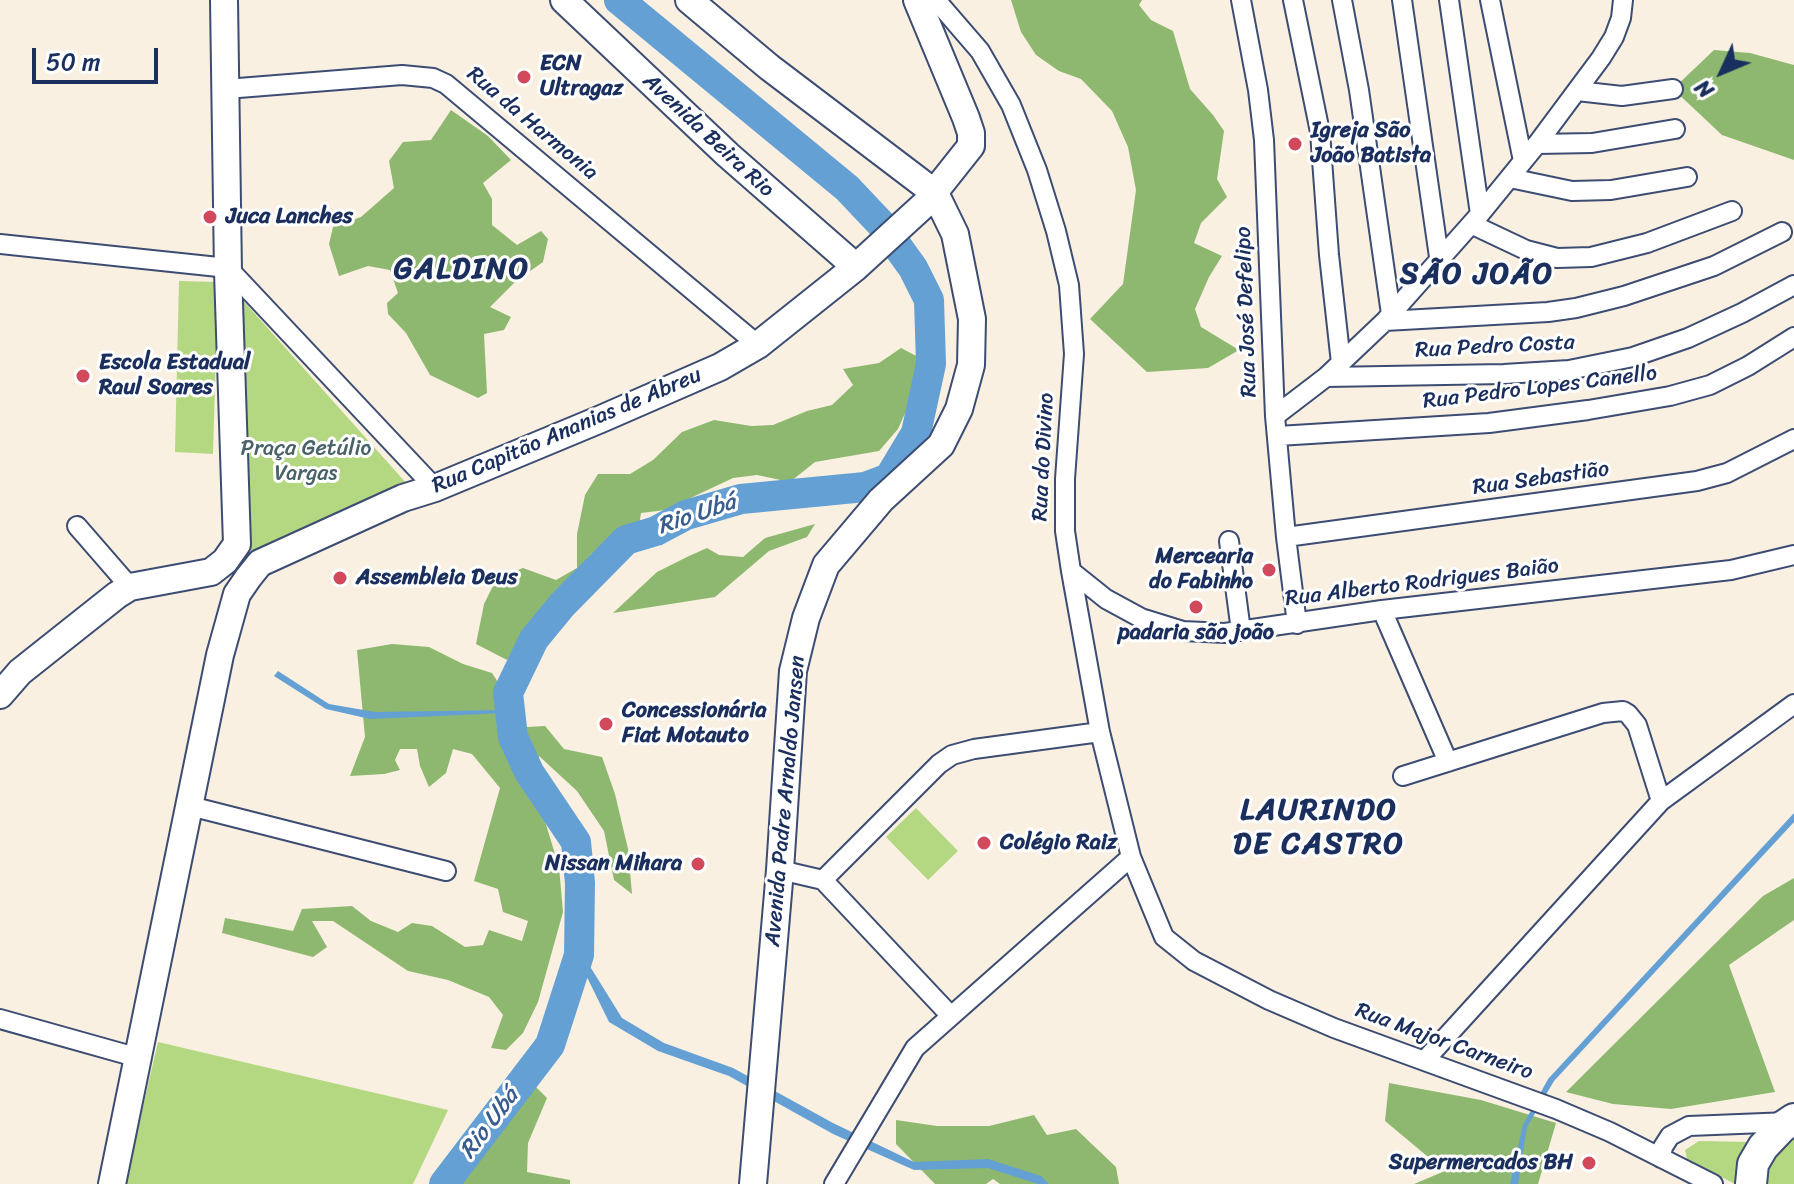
<!DOCTYPE html>
<meta charset="utf-8">
<style>
body{margin:0}
#map{position:relative;width:1794px;height:1184px;overflow:hidden;background:#f9f0e1;font-family:Sriracha,sans-serif}
canvas{display:block}
.north{position:absolute;left:1682px;top:32px;width:80px;height:80px;-webkit-text-stroke:6px #fff;paint-order:stroke;rotate:226deg;font-size:22px;font-weight:700;line-height:32px;text-align:center;color:#1b2f5e}
.north::after{content:'';display:block;margin:auto;width:28px;height:36px;background:#1b2f5e;clip-path:polygon(50% 0,100% 100%,50% 72%,0 100%)}
.scale{position:absolute;left:32px;top:48px;width:126px;height:36px;box-sizing:border-box;border:4px solid #1b2f5e;border-top:0;padding-left:10px;font-size:24px;line-height:28px;white-space:nowrap;color:#1b2f5e;-webkit-text-stroke:6px #fff;paint-order:stroke}
</style>
<div id="map">
<canvas width="1794" height="1184"></canvas>
<div class="north">N</div>
<div class="scale">50 m</div>
</div>
<script>
const g = document.querySelector('canvas').getContext('2d');
g.lineJoin = 'round';
function fillPath(path, color) {
  g.fillStyle = color;
  g.fill(path, 'evenodd');
}
function toPath(rows) {
  const path = new Path2D();
  for (const r of rows) {
    path.moveTo(r[0], r[1]);
    for (let i = 2; i < r.length; i += 2) path.lineTo(r[i], r[i + 1]);
  }
  return path;
}
function trace(path, color, width, dash) {
  g.strokeStyle = color;
  g.lineWidth = width;
  g.lineCap = dash ? 'butt' : 'round';
  g.setLineDash(dash || []);
  g.stroke(path);
}
function label(font, color, halo, rows, align = 'center') {
  g.font = font + ' Sriracha,sans-serif';
  g.lineWidth = 6;
  g.setLineDash([]);
  g.textBaseline = 'middle';
  g.strokeStyle = halo;
  g.fillStyle = color;
  for (const [text, x, y, turn = 0] of rows) {
    g.save();
    g.translate(x, y);
    g.rotate((+turn || 0) * Math.PI / 180);
    g.textAlign = isNaN(turn) ? turn : align;
    if (halo) g.strokeText(text, 0, 0);
    g.fillText(text, 0, 0);
    g.restore();
  }
}
const green = toPath([
 [179,281,218,282,213,454,175,452],
 [239,296,407,484,251,552],
 [916,808,958,851,928,880,886,837],
 [158,1042,448,1110,413,1184,125,1184],
 [1794,1137,1794,1184,1767,1184,1764,1177,1768,1155,1783,1141],
 [1699,1141,1750,1142,1735,1184,1687,1159,1685,1150]
]);
const forest = toPath([
 [1011,0,1142,0,1139,5,1151,20,1173,31,1190,89,1213,115,1224,131,1217,179,1227,197,1201,223,1194,243,1222,256,1209,277,1195,309,1201,327,1239,350,1208,368,1147,372,1090,319,1123,284,1136,190,1128,147,1112,111,1081,79,1059,71,1036,55,1021,32],
 [1714,50,1750,53,1794,65,1794,160,1722,135,1673,89],
 [451,110,488,136,511,160,483,183,492,199,492,225,517,245,541,231,548,239,543,262,516,281,490,307,511,317,504,330,484,334,487,393,478,398,430,375,406,333,388,314,387,303,398,293,390,270,368,266,339,276,329,244,333,227,361,217,394,188,389,161,403,142,431,140],
 [901,348,920,358,910,402,898,429,879,451,815,462,790,482,757,475,733,478,665,510,641,513,639,525,591,554,507,660,476,644,484,604,497,578,523,568,556,580,577,568,577,534,585,495,598,474,630,474,653,460,682,432,714,420,751,426,773,425,807,411,832,405,853,385,843,369,879,363],
 [815,524,807,537,769,551,715,597,613,613,657,572,689,556,707,548,719,555,743,557,765,538],
 [392,644,429,647,463,664,492,673,527,727,545,726,564,749,602,757,615,794,628,849,632,894,614,880,604,831,577,791,539,756,530,799,544,818,559,867,563,912,538,1002,523,1033,506,1050,491,1048,503,1015,489,997,448,980,408,971,333,921,312,921,327,947,313,957,222,933,225,918,293,931,302,909,352,906,371,921,398,932,412,923,432,926,465,947,483,945,489,930,522,941,528,921,503,912,498,889,474,881,500,788,472,754,453,749,446,773,429,787,420,766,417,749,400,749,395,760,400,770,384,774,350,776,365,737,357,650],
 [1794,878,1794,920,1729,965,1775,1092,1671,1109,1613,1104,1566,1092,1763,896],
 [1389,1083,1481,1100,1556,1123,1538,1184,1414,1184,1445,1171,1385,1121],
 [533,1084,547,1098,528,1143,527,1172,570,1180,570,1184,462,1184,487,1126],
 [1034,1115,1047,1135,1076,1129,1116,1167,1119,1184,1000,1184,993,1179,986,1184,935,1184,896,1144,896,1120,937,1126,989,1126]
]);
const water = toPath([
 [278,671,329,704,375,712,505,710,506,713,370,719,326,709,274,676],
 [1794,813,1794,822,1554,1081,1527,1127,1518,1184,1510,1184,1523,1125,1548,1079],
 [586,960,622,1018,664,1043,733,1068,833,1123,914,1162,988,1159,1041,1176,1049,1184,1038,1184,988,1168,914,1170,833,1134,729,1076,658,1051,609,1022,583,969]
]);
const river = toPath([
 [444,1184,550,1045,579,955,580,883,576,842,529,772,513,737,508,693,534,639,562,605,626,540,656,531,686,515,741,499,865,487,889,478,916,433,931,364,929,300,913,268,882,225,847,188,619,0]
]);
const street = toPath([
 [936,0,980,51,1011,105,1037,170,1056,231,1069,285,1074,354,1065,479,1065,531,1071,571,1100,732,1131,857,1164,937,1194,961,1269,1000,1334,1028,1556,1109,1610,1132,1713,1184],
 [1241,0,1258,90,1264,140,1275,416,1286,537,1297,624],
 [1293,0,1320,132,1329,255,1341,363],
 [1342,0,1359,90,1391,314],
 [1402,0,1439,257],
 [1449,0,1480,214],
 [1490,0,1523,161],
 [226,89,402,75,433,78,446,84,758,345],
 [1577,91,1622,96,1673,89],
 [1537,144,1592,143,1675,129],
 [1510,178,1572,191,1611,190,1687,177],
 [1471,224,1526,250,1557,258,1591,257,1647,243,1732,211],
 [0,244,228,268,435,488],
 [1385,321,1548,312,1576,308,1624,296,1714,266,1782,232],
 [1326,377,1504,374,1569,370,1633,357,1688,338,1742,313,1794,285],
 [1275,416,1326,377,1385,321,1480,214,1537,144,1601,58,1614,37,1621,18,1623,0],
 [1278,436,1489,423,1588,410,1670,396,1710,385,1748,366,1794,337],
 [77,526,130,587],
 [1286,537,1697,481,1727,473,1794,439],
 [1229,541,1241,631],
 [1071,571,1106,599,1141,618,1183,631,1225,633,1382,610,1731,570,1794,555],
 [1382,610,1448,762],
 [1403,776,1603,713,1623,711,1628,714,1637,725,1661,801],
 [190,806,446,871],
 [780,870,823,880],
 [823,880,939,764,952,755,974,749,1100,732],
 [823,880,950,1015],
 [0,1019,139,1058],
 [1425,1060,1661,801,1794,704],
 [1661,1158,1663,1147,1670,1136,1689,1126,1789,1122],
 [834,1184,915,1048,1131,857]
]);
const secondary = toPath([
 [224,0,228,272,237,544],
 [564,0,728,155,856,267],
 [689,0,769,67,935,193,955,234,972,319,971,365,959,409,941,445,881,500,826,565,806,618,793,671,780,870,753,1184],
 [0,695,20,672,117,595,130,587,211,572,225,561,237,544],
 [112,1184,220,655,237,594,248,578,260,563,403,498,435,488,601,419,720,367,758,345,856,267,925,204,971,146,971,133,966,118,917,0]
]);
const primary = toPath([
 [1751,1184,1753,1164,1763,1147,1782,1127,1794,1119]
]);
const markers = [
 [524,77,8,"#d1495b"],
 [1295,144,8,"#d1495b"],
 [210,217,8,"#d1495b"],
 [83,376,8,"#d1495b"],
 [1269,570,8,"#d1495b"],
 [340,578,8,"#d1495b"],
 [1196,607,8,"#d1495b"],
 [606,724,8,"#d1495b"],
 [984,843,8,"#d1495b"],
 [698,864,8,"#d1495b"],
 [1589,1163,8,"#d1495b"]
];
const poiNames = [
 ["ECN",540,64],
 ["Ultragaz",540,89],
 ["Igreja São",1311,131],
 ["João Batista",1311,156],
 ["Juca Lanches",226,217],
 ["Escola Estadual",99,363],
 ["Raul Soares",99,388],
 ["Mercearia",1253,557,"right"],
 ["do Fabinho",1253,582,"right"],
 ["Assembleia Deus",356,578],
 ["padaria são joão",1196,633,"center"],
 ["Concessionária",622,711],
 ["Fiat Motauto",622,736],
 ["Colégio Raiz",1000,843],
 ["Nissan Mihara",682,864,"right"],
 ["Supermercados BH",1573,1163,"right"]
];
const streetNames = [
 ["Rua da Harmonia",532,124,40],
 ["Avenida Beira Rio",708,136,43],
 ["Rua José Defelipo",1247,312,-92],
 ["Rua Pedro Costa",1495,347,-3],
 ["Rua Pedro Lopes Canello",1540,388,-7],
 ["Rua Capitão Ananias de Abreu",567,431,-23],
 ["Rua do Divino",1044,457,-87],
 ["Rua Sebastião",1541,479,-8],
 ["Rua Alberto Rodrigues Baião",1422,583,-7],
 ["Avenida Padre Arnaldo Jansen",786,801,-85],
 ["Rua Major Carneiro",1444,1042,20]
];
const parkNames = [
 ["Praça Getúlio",306,449],
 ["Vargas",306,474]
];
const waterNames = [
 ["Rio Ubá",697,515,-19],
 ["Rio Ubá",490,1124,-53]
];
const districtNames = [
 ["GALDINO",462,270],
 ["SÃO JOÃO",1477,275],
 ["LAURINDO",1319,811],
 ["DE CASTRO",1319,845]
];
fillPath(green, '#b3d881');
fillPath(forest, '#8eb86f');
fillPath(water, '#64a0d4');
trace(river, '#64a0d4', 30);
trace(street, '#3c4c72', 22);
trace(secondary, '#3c4c72', 30);
trace(primary, '#3c4c72', 34);
trace(street, '#fff', 18);
trace(secondary, '#fff', 26);
trace(primary, '#fff', 30);
for (const [x, y, r, color] of markers) {
  const dot = new Path2D();
  dot.arc(x, y, r, 0, 2 * Math.PI);
  g.fillStyle = color;
  g.fill(dot);
  trace(dot, '#fff', 3);
}
label('bold 22px', '#1b2f5e', '#fff', poiNames, 'left');
label('22px', '#1b2f5e', '#fff', streetNames);
label('22px', '#496268', '#fff', parkNames);
label('italic 24px', '#385c8d', '#fff', waterNames);
g.letterSpacing = '2px';
label('bold 30px', '#1b2f5e', '#fff', districtNames);
g.letterSpacing = '0px';
</script>
